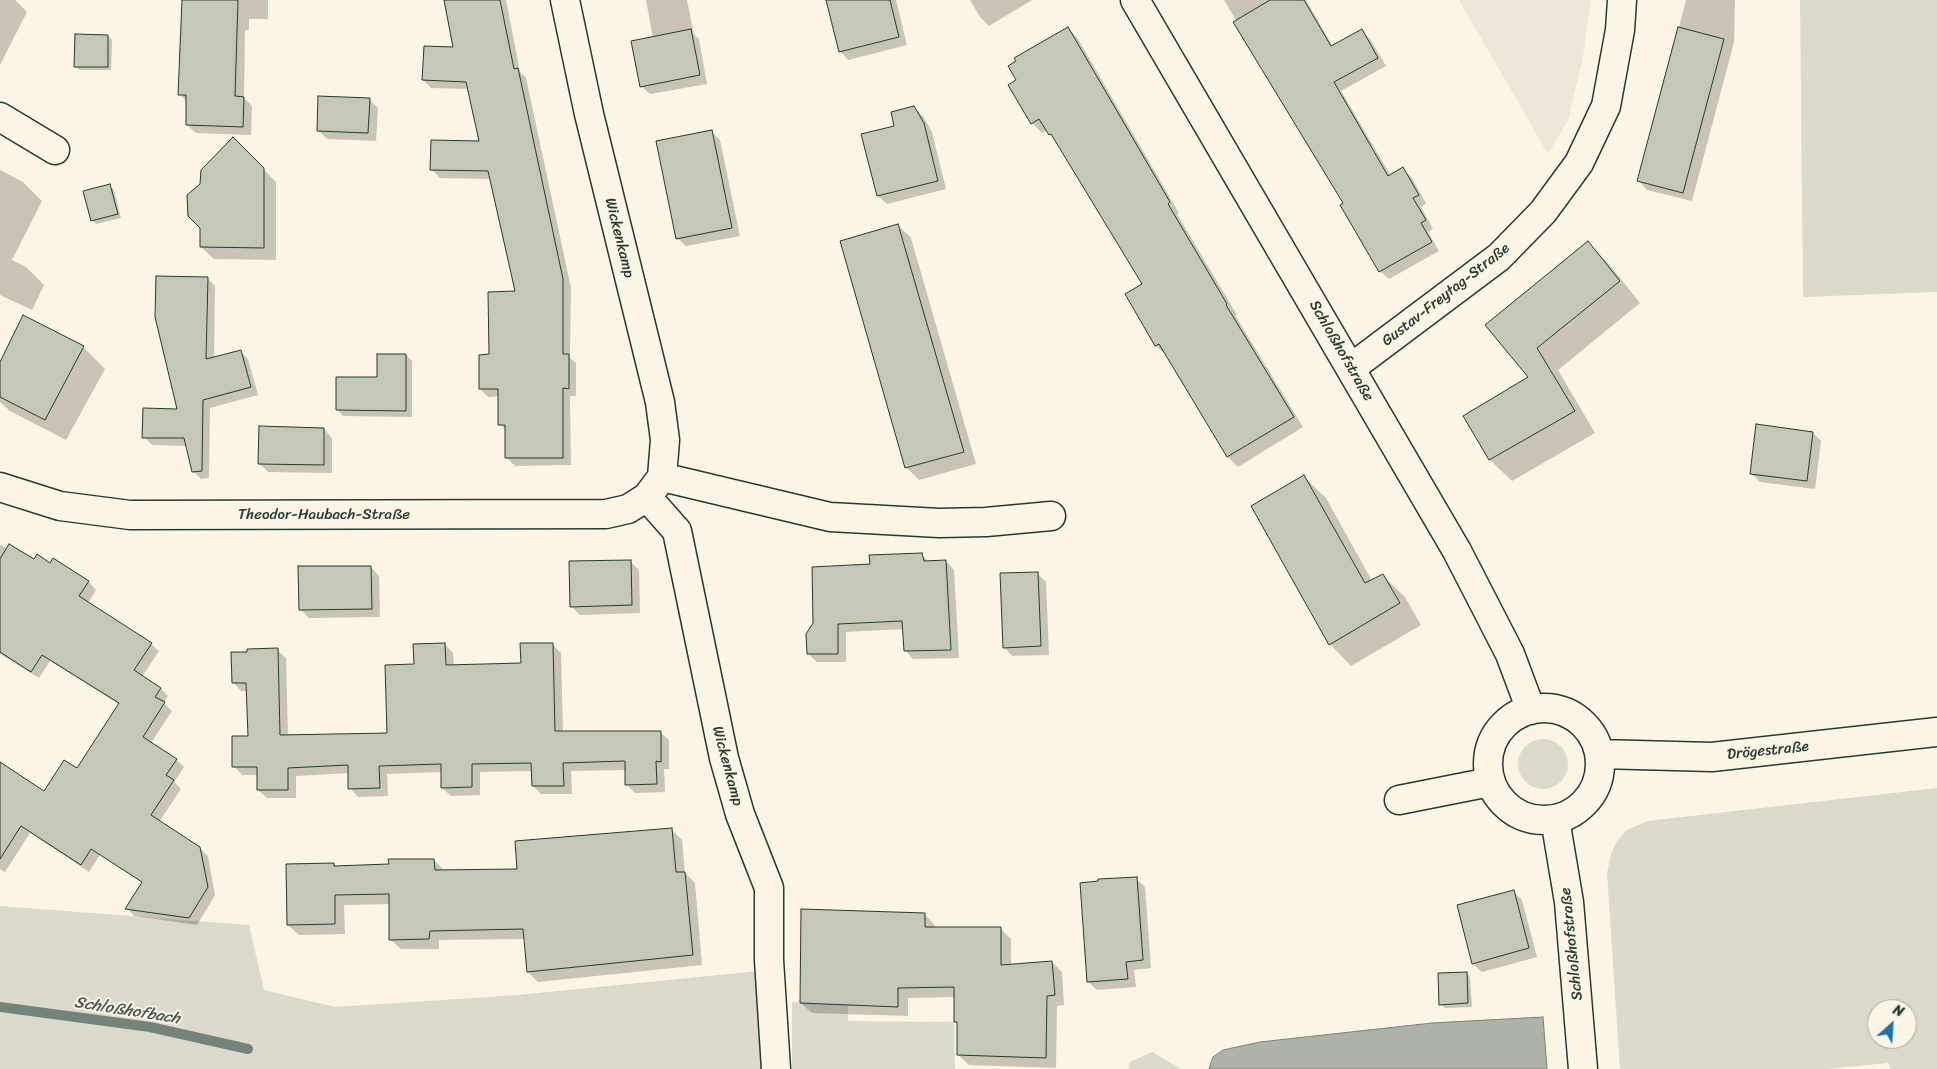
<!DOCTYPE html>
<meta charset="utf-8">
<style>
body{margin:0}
#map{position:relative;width:1937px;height:1069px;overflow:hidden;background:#fcf5e5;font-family:Sriracha,sans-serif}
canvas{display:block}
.north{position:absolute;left:1867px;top:999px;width:50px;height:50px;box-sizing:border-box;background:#fcf5e5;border:1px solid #a4ab9e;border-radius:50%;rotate:26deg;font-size:14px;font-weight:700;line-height:20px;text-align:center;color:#1f3d34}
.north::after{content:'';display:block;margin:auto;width:18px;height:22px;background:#1f6fb2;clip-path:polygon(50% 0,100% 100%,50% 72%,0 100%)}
</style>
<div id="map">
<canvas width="1937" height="1069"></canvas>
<div class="north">N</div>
</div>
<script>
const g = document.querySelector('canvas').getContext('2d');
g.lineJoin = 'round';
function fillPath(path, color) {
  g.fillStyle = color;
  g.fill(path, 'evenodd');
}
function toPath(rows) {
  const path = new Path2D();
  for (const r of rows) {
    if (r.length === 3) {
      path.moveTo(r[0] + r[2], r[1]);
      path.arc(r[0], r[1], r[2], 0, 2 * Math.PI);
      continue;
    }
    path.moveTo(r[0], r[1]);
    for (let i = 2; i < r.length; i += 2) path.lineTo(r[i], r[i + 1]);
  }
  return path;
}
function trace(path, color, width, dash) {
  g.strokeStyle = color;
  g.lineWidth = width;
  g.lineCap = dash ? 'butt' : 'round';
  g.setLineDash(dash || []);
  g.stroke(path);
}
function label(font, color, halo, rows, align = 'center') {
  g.font = font + ' Sriracha,sans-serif';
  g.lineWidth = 4;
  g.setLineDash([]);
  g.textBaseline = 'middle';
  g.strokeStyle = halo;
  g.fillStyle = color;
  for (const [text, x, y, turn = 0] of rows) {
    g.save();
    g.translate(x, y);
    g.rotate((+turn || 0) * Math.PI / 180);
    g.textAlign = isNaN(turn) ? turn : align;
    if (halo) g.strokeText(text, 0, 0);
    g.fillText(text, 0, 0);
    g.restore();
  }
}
const built = toPath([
 [1459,0,1591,0,1582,62,1568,120,1548,154]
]);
const green = toPath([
 [1800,0,1937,0,1937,292,1803,297],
 [1543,764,25],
 [1937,788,1937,1069,1891,1069,1888,1063,1827,1069,1620,1069,1607,873,1611,854,1617,841,1627,830,1647,821],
 [1877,1009,1907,1009,1907,1039,1877,1039],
 [0,906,249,925,264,990,335,1007,518,995,759,971,762,1069,0,1069],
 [792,1002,848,1005,848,1021,954,1022,955,1069,792,1069],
 [1152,1052,1181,1069,1128,1069,1130,1062]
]);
const water = toPath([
 [1543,1017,1547,1069,1209,1069,1213,1057,1223,1050,1260,1042,1432,1023,1543,1017]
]);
const shadow = toPath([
 [0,0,15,0,27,12,0,65],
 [183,0,268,0,268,19,249,19,249,30,245,30,244,98,252,106,251,135,196,133,187,125,187,102,180,94],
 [446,0,506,0,520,72,526,78,571,288,570,358,576,363,576,396,570,396,571,465,515,466,507,458,507,431,500,424,499,396,488,397,480,389,490,356,516,293,491,179,440,178,432,170,480,142,469,89,431,88,423,80,454,48],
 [646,0,687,0,694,34,699,39,707,84,650,94,641,86,653,38],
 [827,0,896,0,907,45,848,60,840,51],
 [970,0,1032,0,989,26,980,17],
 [1224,0,1306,0,1333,47,1362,31,1370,39,1386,66,1341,91,1391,176,1402,169,1411,177,1426,203,1421,207,1433,229,1428,232,1439,251,1389,279,1380,271,1345,203],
 [1686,0,1735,0,1734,42,1692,201,1647,190,1639,181],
 [1068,28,1078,39,1179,213,1177,214,1237,315,1235,315,1303,427,1238,467,1228,457,1167,356,1156,346,1127,295,1144,284,1058,142,1048,130,1042,133,1032,123,1018,80],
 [108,36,112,40,111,70,79,70,75,66],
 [369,99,378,108,376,141,327,139,318,130],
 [914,108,923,116,932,132,946,189,887,204,878,196,896,127],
 [711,131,720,140,740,236,686,246,677,238],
 [233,139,276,182,276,260,214,259,201,247,201,185],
 [0,170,23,182,42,201,12,260,26,267,44,285,32,310,0,295],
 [110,186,114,190,121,218,96,224,92,220],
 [898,225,911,238,976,464,919,480,906,467],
 [1588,243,1609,264,1640,303,1558,370,1595,433,1512,481,1490,460,1465,416,1530,378,1487,325],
 [207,278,215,286,214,358,240,351,248,359,258,395,210,408,209,478,201,479,193,471,187,446,152,445,144,437,179,410],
 [83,347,105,369,66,440,10,411,0,402,0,365],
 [406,355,412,361,412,417,343,416,337,409,378,379],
 [324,429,332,438,332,473,268,472,259,463],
 [1813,433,1821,441,1815,489,1760,482,1751,473],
 [1304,477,1326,498,1372,581,1383,576,1405,597,1421,625,1351,666,1330,644],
 [0,545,34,561,51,564,54,559,89,582,96,590,88,603,151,644,159,651,142,677,160,688,168,696,164,703,172,711,151,743,176,760,184,767,174,782,181,789,159,822,199,848,208,856,215,895,197,925,134,916,127,908,143,883,100,855,89,872,30,833,5,872,0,869,0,763,44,793,77,770,120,705,50,661,39,678,0,654],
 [921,554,929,562,946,561,954,570,959,658,913,659,905,650,904,629,846,632,846,662,817,662,808,654,871,565],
 [630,561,639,570,640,613,580,615,571,606],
 [371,567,379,576,380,617,309,618,300,609],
 [1037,573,1046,582,1049,655,1012,656,1004,647],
 [445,644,453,653,454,666,522,664,552,644,561,653,563,732,660,732,669,740,669,769,664,769,665,792,635,793,626,784,626,770,571,771,572,794,541,794,533,786,533,771,480,772,480,795,451,796,442,788,442,772,387,774,388,796,358,797,350,788,349,773,296,776,296,798,267,798,258,790,258,775,242,775,234,766,249,737,248,691,241,691,233,682,277,650,286,658,288,737,388,734,415,666],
 [671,829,682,840,685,873,695,883,702,965,538,982,528,972,525,939,439,940,439,949,401,949,390,939,390,904,344,905,345,934,299,935,288,925,334,864,336,867,390,866,434,860,444,870,518,870],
 [1136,879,1145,887,1151,968,1134,970,1136,987,1097,990,1088,982],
 [1513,891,1522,900,1537,957,1482,972,1473,964],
 [924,914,935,925,935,929,1001,929,1011,939,1011,966,1052,962,1062,972,1064,1005,1057,1006,1056,1068,969,1065,958,1055,959,1025,955,1022,956,997,908,998,908,1016,812,1013,801,1003],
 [1466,973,1470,977,1472,1007,1445,1008,1441,1004]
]);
const stream = toPath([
 [0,1007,150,1027,248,1049]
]);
const building = toPath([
 [182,0,238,0,235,96,244,97,243,127,186,125,186,95,178,95,182,0],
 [444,0,500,0,514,69,518,68,563,279,563,354,569,354,569,389,563,388,563,458,505,458,505,425,498,425,498,389,479,389,479,355,489,354,488,292,515,291,488,171,430,170,431,140,479,141,466,82,422,80,424,46,453,47,444,0],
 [826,0,890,0,899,37,839,52,826,0],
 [1270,0,1304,0,1331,46,1362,29,1378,58,1334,82,1388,176,1403,167,1419,195,1413,198,1426,220,1421,223,1432,242,1379,272,1340,205,1343,203,1233,22,1270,0],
 [1068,27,1170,202,1168,204,1227,304,1226,305,1294,417,1227,457,1159,344,1155,346,1125,294,1142,284,1051,134,1049,135,1039,119,1031,124,1008,85,1016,80,1008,66,1016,61,1014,58,1068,27],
 [1678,27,1724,39,1683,193,1637,181,1678,27],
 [691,29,700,75,640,87,631,41,691,29],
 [75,34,108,35,108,67,74,67,75,34],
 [318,96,370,98,368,133,317,131,318,96],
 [914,106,924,123,938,181,877,196,861,134,894,126,891,112,914,106],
 [712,130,732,228,676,239,656,141,712,130],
 [233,137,264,168,264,248,200,247,200,228,188,216,187,195,200,184,201,170,233,137],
 [110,184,118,214,91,221,83,191,110,184],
 [898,224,964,452,905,468,840,241,898,224],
 [1588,241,1620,281,1537,348,1575,411,1489,460,1463,416,1528,377,1485,325,1588,241],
 [156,276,208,277,206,359,241,350,251,387,203,400,202,471,192,472,184,438,142,438,143,408,177,409,155,317,156,276],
 [23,315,84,346,45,420,0,397,0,362,23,315],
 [377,354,406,354,406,411,336,410,336,377,377,377,377,354],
 [1756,424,1813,432,1807,481,1750,474,1756,424],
 [259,426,324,428,324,465,258,464,259,426],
 [1304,475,1365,583,1383,574,1400,603,1329,645,1251,506,1304,475],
 [9,544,34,559,37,554,50,563,53,558,89,581,79,596,152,643,134,670,161,688,155,697,165,702,143,737,177,759,166,775,174,780,151,815,200,847,208,887,189,918,125,909,142,882,91,849,81,865,21,826,0,859,0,762,44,791,64,760,77,768,119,703,42,655,31,672,0,652,0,559,9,544],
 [922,553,924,561,946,560,951,650,904,651,902,621,838,624,838,654,807,654,806,634,813,623,812,567,870,564,869,555,922,553],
 [631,560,632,605,570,607,569,561,631,560],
 [298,566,371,566,372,609,299,610,298,566],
 [1038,572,1041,646,1003,648,1000,573,1038,572],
 [445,643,446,665,521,663,520,643,553,643,555,731,661,731,661,762,656,761,657,784,625,785,625,761,563,763,564,786,532,786,531,763,472,764,472,787,441,788,441,764,379,766,380,788,348,789,348,765,288,768,288,790,257,790,257,767,232,767,232,736,248,736,246,683,232,683,231,652,247,652,247,649,278,648,280,735,387,733,385,665,414,664,413,644,445,643],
 [672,828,676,872,685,872,693,955,527,972,523,929,430,931,429,939,389,940,389,894,335,895,335,924,287,925,286,864,334,863,334,866,389,864,388,859,434,859,435,870,517,869,515,841,672,828],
 [1137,877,1143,960,1126,962,1128,979,1087,982,1080,883,1098,881,1098,879,1137,877],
 [1514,890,1529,948,1472,964,1457,905,1514,890],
 [801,909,925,913,925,927,1001,927,1001,965,1052,961,1055,995,1047,996,1046,1058,957,1055,957,1022,954,1022,954,987,898,988,898,1007,800,1003,801,909],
 [1467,972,1468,1003,1439,1005,1438,973,1467,972]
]);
const minor = toPath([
 [1135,0,1457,551,1510,654,1531,710],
 [0,117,55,150],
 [1351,368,1499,257,1543,212,1579,163,1606,106,1620,30,1622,0],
 [662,477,830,517,939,523,986,522,1051,516],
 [0,487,60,506,130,515,606,514,628,509,647,497,662,477,665,440,660,402,589,114,565,0],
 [647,497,677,531,724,758,740,814,769,888,769,960,776,1069],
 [1544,764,56],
 [1599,754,1712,757,1937,732],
 [1399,800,1490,782],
 [1555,819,1569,902,1583,1069]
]);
const streetNames = [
 ["Wickenkamp",619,238,76],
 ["Gustav-Freytag-Straße",1446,295,-38],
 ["Schloßhofstraße",1341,351,60],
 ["Theodor-Haubach-Straße",324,515],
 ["Drögestraße",1768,751,-6],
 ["Wickenkamp",727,766,75],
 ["Schloßhofstraße",1572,944,-96]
];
const waterNames = [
 ["Schloßhofbach",127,1011,9]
];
fillPath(built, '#ece7d8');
fillPath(green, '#dcdacc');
fillPath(water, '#aeb3a7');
trace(water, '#758479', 1);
fillPath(shadow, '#0003');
trace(stream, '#758479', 10);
fillPath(building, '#c5c7b9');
trace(building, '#1f3d34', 1);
trace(minor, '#1f3d34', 31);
trace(minor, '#fcf5e5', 28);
label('15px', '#1f3d34', '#fcf5e5', streetNames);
label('italic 16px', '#435a51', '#fcf5e5', waterNames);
</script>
